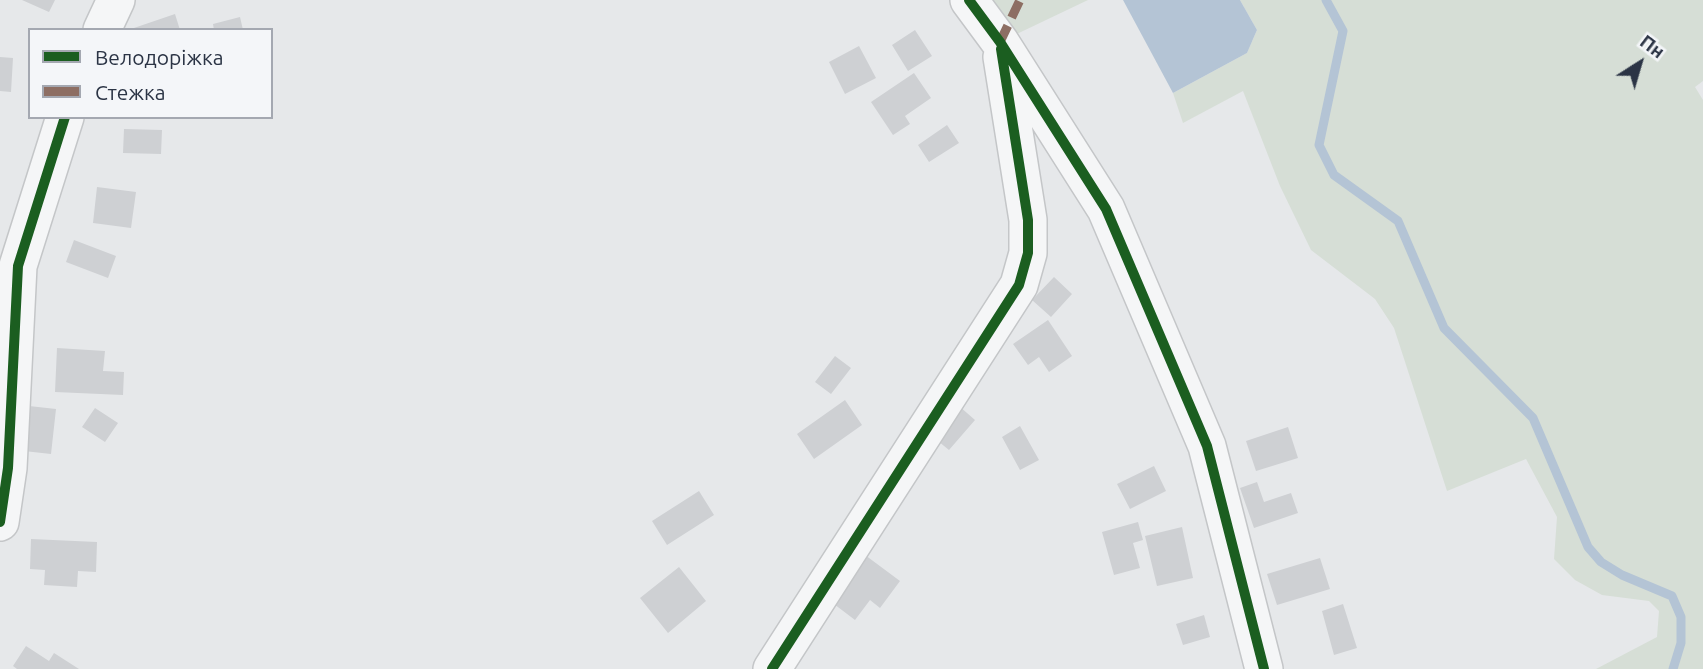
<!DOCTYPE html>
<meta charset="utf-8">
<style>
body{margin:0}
#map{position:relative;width:1703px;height:669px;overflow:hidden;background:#e6e8ea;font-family:Ubuntu,sans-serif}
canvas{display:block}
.legend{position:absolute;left:28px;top:28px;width:245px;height:91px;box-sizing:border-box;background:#f4f6f9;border:2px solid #a4a8b1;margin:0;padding:9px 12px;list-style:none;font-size:21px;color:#2b3445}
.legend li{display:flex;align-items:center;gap:14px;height:35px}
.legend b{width:35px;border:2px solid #a4a8b1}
.north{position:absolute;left:1605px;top:28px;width:70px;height:70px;-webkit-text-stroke:5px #f4f6f9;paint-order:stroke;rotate:37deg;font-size:19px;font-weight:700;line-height:28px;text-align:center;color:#2b3445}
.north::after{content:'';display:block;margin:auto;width:24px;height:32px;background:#2b3445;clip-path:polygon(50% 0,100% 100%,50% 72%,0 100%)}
</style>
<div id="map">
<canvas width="1703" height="669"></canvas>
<ul class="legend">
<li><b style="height:9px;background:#1b5e20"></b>Велодоріжка</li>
<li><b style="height:9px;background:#8d6e63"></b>Стежка</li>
</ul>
<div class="north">Пн</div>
</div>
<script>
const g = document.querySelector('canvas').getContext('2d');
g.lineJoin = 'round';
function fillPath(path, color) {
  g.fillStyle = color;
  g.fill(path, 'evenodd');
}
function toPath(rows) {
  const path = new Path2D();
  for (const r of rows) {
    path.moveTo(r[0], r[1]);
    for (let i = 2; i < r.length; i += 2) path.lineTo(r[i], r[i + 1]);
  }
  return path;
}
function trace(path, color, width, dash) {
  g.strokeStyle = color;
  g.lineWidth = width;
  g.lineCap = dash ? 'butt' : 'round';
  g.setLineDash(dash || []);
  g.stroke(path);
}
const green = toPath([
 [969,0,1088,0,1000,42],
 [1240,0,1703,0,1703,81,1695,87,1703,100,1703,669,1596,669,1657,637,1659,611,1649,601,1602,595,1575,580,1554,559,1557,517,1526,459,1447,491,1394,328,1375,299,1311,250,1280,186,1243,91,1183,123,1173,93,1247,53,1257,30]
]);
const water = toPath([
 [1123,0,1240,0,1257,30,1247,53,1173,93]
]);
const stream = toPath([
 [1326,0,1343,31,1319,145,1334,175,1398,221,1444,328,1533,418,1588,547,1601,562,1622,575,1672,596,1681,617,1681,643,1673,669]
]);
const building = toPath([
 [22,0,55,0,49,12],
 [175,14,180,30,132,30,131,29],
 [240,17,243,30,214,30,213,24],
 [915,30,932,56,908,71,892,45],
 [859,46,876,78,845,94,829,62],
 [0,57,13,58,11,92,0,91],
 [914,73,931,98,905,116,910,124,893,135,871,102],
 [947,125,959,143,929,162,918,145],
 [124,129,162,130,161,154,123,153],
 [97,187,136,192,131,228,93,223],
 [74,240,116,256,108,278,66,262],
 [1054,277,1072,294,1051,317,1032,300],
 [1048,320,1072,356,1049,372,1039,357,1028,365,1013,344],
 [57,348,105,351,103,371,124,372,123,395,55,392],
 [835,356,851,368,831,394,815,382],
 [845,400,862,425,814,459,797,434],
 [29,406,56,409,51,454,24,451],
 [959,406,975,420,949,450,933,437],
 [95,408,118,423,105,442,82,427],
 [1020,426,1039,460,1020,470,1002,437],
 [1288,427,1298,458,1256,471,1246,441],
 [1154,466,1166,491,1130,509,1117,484],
 [1257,482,1264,502,1291,493,1298,513,1254,528,1240,488],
 [699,491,714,515,667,545,652,521],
 [1138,522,1143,540,1133,543,1140,568,1114,575,1102,532],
 [1182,527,1193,578,1157,586,1145,536],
 [31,539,97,542,96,572,78,571,77,587,44,585,45,570,30,569],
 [865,555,900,581,880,608,870,600,855,620,830,601],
 [1320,558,1330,589,1277,605,1267,574],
 [679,567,706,601,668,633,640,598],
 [1343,604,1357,648,1334,655,1322,611],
 [1204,615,1210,637,1183,645,1176,624],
 [26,646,49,661,54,653,79,669,17,669,13,666]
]);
const minor = toPath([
 [969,0,1000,42,1106,209,1207,446,1264,669],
 [102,30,116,0],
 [0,522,8,468,18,266,65,117],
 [772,669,1019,285,1028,253,1028,220,1002,57]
]);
const quiet = toPath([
 [1000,42,1020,0]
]);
const cycleway = toPath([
 [969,0,1000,42,1106,209,1207,446,1264,669],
 [0,522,8,468,18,266,65,117],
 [772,669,1019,285,1028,253,1028,220,1001,49]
]);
fillPath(green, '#d6ded6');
fillPath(water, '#b4c4d5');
trace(stream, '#b4c4d5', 9);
fillPath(building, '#ced0d3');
trace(minor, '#c4c6c8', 40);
trace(minor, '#f5f6f7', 37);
trace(quiet, '#8d6e63', 9, [18, 9]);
trace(cycleway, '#1b5e20', 10);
</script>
